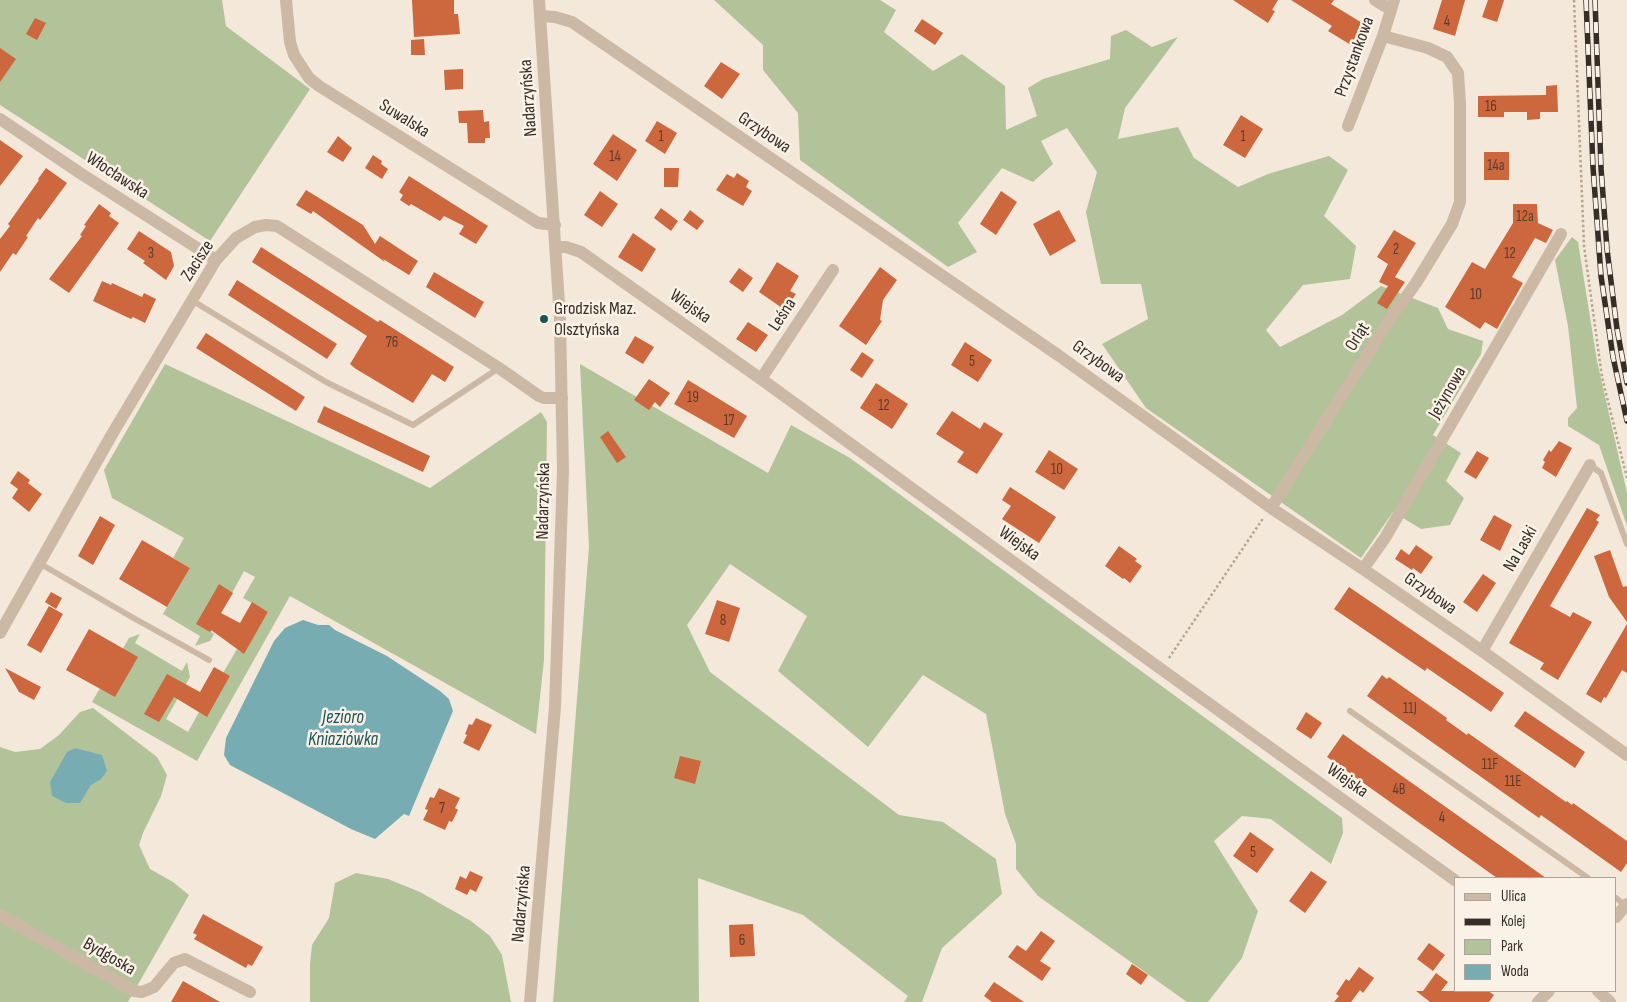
<!DOCTYPE html>
<meta charset="utf-8">
<style>
body{margin:0}
#map{position:relative;width:1627px;height:1002px;overflow:hidden;background:#f3e8da;font-family:"Sofia Sans Condensed",sans-serif}
canvas{display:block}
.legend{position:absolute;left:1454px;top:877px;width:162px;height:115px;box-sizing:border-box;background:#faf2e7;border:1px solid #aca39a;margin:0;padding:6px 9px;list-style:none;font-size:15px;color:#372d27}
.legend li{display:flex;align-items:center;gap:10px;height:25px}
.legend b{width:25px;border:1px solid #aca39a}
</style>
<div id="map">
<canvas width="1627" height="1002"></canvas>
<ul class="legend">
<li><b style="height:6px;background:#ccb9a5"></b>Ulica</li>
<li><b style="height:6px;background:#372d27"></b>Kolej</li>
<li><b style="height:14px;background:#b3c399"></b>Park</li>
<li><b style="height:14px;background:#77adb2"></b>Woda</li>
</ul>
</div>
<script>
const g = document.querySelector('canvas').getContext('2d');
g.lineJoin = 'round';
function fillPath(path, color) {
  g.fillStyle = color;
  g.fill(path, 'evenodd');
}
function toPath(rows) {
  const path = new Path2D();
  for (const r of rows) {
    path.moveTo(r[0], r[1]);
    for (let i = 2; i < r.length; i += 2) path.lineTo(r[i], r[i + 1]);
  }
  return path;
}
function trace(path, color, width, dash) {
  g.strokeStyle = color;
  g.lineWidth = width;
  g.lineCap = dash ? 'butt' : 'round';
  g.setLineDash(dash || []);
  g.stroke(path);
}
function label(font, color, halo, rows, align = 'center') {
  g.font = font + ' "Sofia Sans Condensed",sans-serif';
  g.lineWidth = 5;
  g.setLineDash([]);
  g.textBaseline = 'middle';
  g.strokeStyle = halo;
  g.fillStyle = color;
  for (const [text, x, y, turn = 0] of rows) {
    g.save();
    g.translate(x, y);
    g.rotate((+turn || 0) * Math.PI / 180);
    g.textAlign = isNaN(turn) ? turn : align;
    if (halo) g.strokeText(text, 0, 0);
    g.fillText(text, 0, 0);
    g.restore();
  }
}
const green = toPath([
 [0,0,222,0,226,26,310,89,210,241,0,105],
 [714,0,880,0,896,10,884,32,933,71,962,54,1005,86,1006,130,1037,116,1028,88,1043,79,1110,59,1111,36,1126,30,1152,47,1178,37,1125,108,1118,139,1178,127,1194,158,1238,187,1268,174,1329,156,1348,170,1324,216,1356,246,1350,279,1303,285,1266,330,1280,347,1342,315,1381,286,1438,308,1448,329,1483,341,1481,354,1433,435,1461,453,1446,481,1464,498,1450,525,1421,529,1393,512,1361,558,1146,408,1102,344,1148,319,1141,284,1101,284,1086,212,1097,172,1067,128,1041,141,1053,164,1033,182,1002,168,958,223,977,252,948,267,800,160,798,113,763,70,763,45],
 [1572,237,1578,242,1597,361,1627,493,1627,526,1599,445,1568,426,1568,418,1577,408,1568,326,1555,260],
 [165,364,430,488,541,412,547,422,544,660,536,734,290,596,197,761,92,702,129,638,140,634,135,643,182,671,187,662,190,677,166,719,188,732,199,712,207,716,230,676,223,673,237,649,244,653,268,612,243,598,255,577,244,571,211,632,214,634,210,641,195,646,200,636,163,614,190,568,173,558,184,538,112,498,104,470],
 [580,364,768,473,791,425,850,458,1342,818,1343,833,1331,864,1271,819,1242,816,1214,841,1258,911,1242,958,1208,1002,1187,1002,1038,896,1016,869,1016,844,1005,814,986,714,923,675,868,747,778,671,807,616,730,564,687,625,710,672,899,815,943,822,996,859,1002,894,942,948,922,1002,904,1002,908,996,803,915,698,878,699,1002,553,1002,589,547],
 [93,708,157,757,167,775,161,796,143,833,139,845,150,869,173,882,189,895,128,1002,0,1002,0,747,15,752,40,749,59,735,80,712],
 [356,873,388,879,420,892,471,921,490,936,502,955,511,1002,310,1002,310,964,312,945,329,918,335,883]
]);
const water = toPath([
 [303,620,318,625,329,625,335,630,387,656,440,691,449,699,453,711,409,816,404,814,375,839,351,829,230,765,224,755,226,738,274,641,285,628],
 [75,748,102,755,107,771,101,779,91,785,80,803,66,803,52,796,50,782,67,752]
]);
const building = toPath([
 [412,0,454,0,454,14,458,14,460,34,414,37],
 [1233,0,1278,0,1272,10,1275,11,1268,23],
 [1291,0,1334,0,1331,4,1364,24,1351,45,1328,31,1332,26],
 [1442,0,1465,0,1455,36,1433,29],
 [1488,0,1504,0,1497,22,1482,17],
 [35,18,46,23,37,40,26,34],
 [922,19,943,33,935,45,914,31],
 [424,39,425,55,411,55,411,40],
 [0,48,16,59,0,82],
 [721,62,740,74,722,99,704,86],
 [463,69,463,89,445,90,444,70],
 [1557,85,1558,112,1540,112,1540,119,1527,120,1527,112,1504,112,1504,117,1478,117,1478,96,1546,95,1546,86],
 [483,110,484,122,489,121,490,138,485,138,485,143,468,143,467,123,459,123,458,111],
 [1241,115,1263,129,1245,158,1223,145],
 [657,121,677,133,665,154,645,141],
 [613,134,637,150,617,181,593,164],
 [338,136,352,148,343,162,327,152],
 [0,140,23,156,0,186],
 [1484,152,1509,152,1509,180,1484,180],
 [373,155,382,161,381,164,388,169,382,179,365,168],
 [46,168,67,183,40,220,38,218,26,236,28,237,16,255,13,253,0,272,0,239,10,226,8,224,39,180,38,179],
 [664,168,679,168,678,187,664,187],
 [737,173,749,181,746,187,752,191,743,206,716,190,727,174,734,178],
 [409,176,488,226,476,244,459,234,464,226,444,216,440,221,411,204,409,206,400,200,403,195,399,192],
 [306,190,363,225,375,244,380,236,418,261,409,275,383,259,385,262,313,211,311,214,296,205],
 [600,191,618,204,602,227,584,215],
 [1001,191,1017,202,996,235,980,224],
 [99,204,111,213,109,216,119,223,69,293,49,279,82,236,80,235,86,226,84,225],
 [1513,204,1537,204,1538,223,1553,230,1546,243,1535,238,1512,277,1523,283,1497,329,1485,322,1480,329,1445,307,1472,262,1485,269,1513,223],
 [661,208,678,221,671,231,654,218],
 [690,210,704,221,697,230,683,220],
 [1059,210,1076,241,1050,256,1033,224],
 [1394,230,1416,243,1395,277,1405,282,1387,309,1377,303,1388,286,1379,282,1388,264,1377,257],
 [139,231,171,252,174,266,166,280,143,263,145,261,127,249],
 [633,233,656,249,642,272,618,257],
 [261,247,378,322,380,320,454,367,445,382,432,374,413,403,356,369,350,364,367,336,252,262],
 [777,262,799,276,790,291,796,294,785,310,759,292],
 [880,267,897,280,883,300,880,320,882,321,866,345,839,326],
 [739,268,753,278,743,292,729,282],
 [434,272,484,302,475,318,426,287],
 [237,280,337,344,327,359,228,295],
 [102,281,111,285,112,283,142,297,144,293,156,299,145,323,133,317,131,319,93,301],
 [748,322,768,335,756,352,736,339],
 [206,333,305,397,296,411,196,348],
 [635,336,654,347,643,364,625,353],
 [965,342,992,360,978,382,951,365],
 [862,352,874,360,862,378,850,370],
 [649,379,670,393,660,407,655,402,649,410,634,400],
 [688,380,747,416,734,438,674,404],
 [876,383,908,404,892,429,860,408],
 [324,406,430,456,423,472,317,422],
 [952,411,980,429,984,422,1003,434,977,474,957,462,964,452,936,434],
 [608,431,626,457,617,463,600,437],
 [1559,441,1572,448,1556,477,1542,468,1545,462,1543,460,1549,450,1551,452],
 [1049,450,1078,469,1064,490,1035,472],
 [1477,451,1489,458,1476,479,1464,472],
 [18,471,30,480,28,483,42,494,29,512,12,498,18,489,10,483],
 [1010,487,1056,517,1039,543,1002,519,1011,506,1002,500],
 [1587,508,1600,515,1596,520,1599,522,1550,606,1570,617,1573,612,1592,622,1558,680,1540,669,1544,663,1509,643],
 [1494,515,1512,525,1500,551,1480,540],
 [100,516,115,525,93,565,78,556],
 [142,540,190,568,167,607,119,579],
 [1416,545,1433,557,1421,574,1413,568,1412,570,1395,559,1401,549,1409,555],
 [1119,546,1137,559,1135,561,1142,566,1130,583,1124,578,1123,579,1105,566],
 [1610,550,1623,587,1627,586,1627,622,1609,597,1594,556],
 [1483,574,1496,583,1477,612,1463,602],
 [219,584,233,593,221,613,240,623,252,602,268,612,244,654,211,630,210,632,196,624],
 [1349,587,1504,693,1491,712,1427,668,1425,671,1334,609],
 [51,592,62,598,56,609,45,602],
 [717,600,740,608,729,642,705,634],
 [49,606,63,614,41,653,27,645],
 [1627,624,1627,673,1622,670,1606,698,1604,697,1601,703,1586,694],
 [89,629,138,657,115,697,66,670],
 [214,667,230,676,207,717,174,697,159,722,144,714,167,674,200,692],
 [5,668,41,687,34,700,19,692],
 [1382,675,1387,679,1389,677,1447,718,1446,720,1467,735,1468,733,1566,802,1567,801,1572,805,1573,803,1627,841,1627,863,1621,872,1541,815,1539,818,1367,696],
 [1525,711,1585,752,1575,768,1514,726],
 [1306,712,1322,723,1311,739,1296,729],
 [476,718,492,725,479,751,463,743,467,735,465,734,469,724,472,725],
 [1343,734,1354,742,1546,878,1497,878,1421,824,1327,757],
 [680,756,701,761,695,784,674,778],
 [439,788,460,798,455,808,458,810,452,822,449,821,445,830,423,820,428,810,425,809,430,797,434,798],
 [1250,832,1274,849,1257,873,1233,856],
 [470,871,483,877,476,892,470,889,467,895,455,889,460,876,466,879],
 [1311,871,1327,882,1305,913,1289,901],
 [203,914,263,947,252,966,248,964,246,968,194,939,197,935,193,933],
 [753,924,755,956,730,957,729,925],
 [1041,931,1055,941,1040,961,1051,968,1042,981,1008,957,1017,945,1026,951],
 [1429,943,1445,955,1433,971,1417,959],
 [1132,964,1148,975,1141,985,1126,974],
 [1359,967,1374,978,1363,993,1360,990,1351,1002,1334,1002,1339,996,1336,994,1346,979,1349,981],
 [1436,973,1448,982,1441,991,1488,991,1494,995,1489,1002,1430,1002,1416,991,1423,991],
 [183,981,220,1002,171,1002],
 [994,982,1024,1002,992,1002,984,996]
]);
const path = toPath([
 [1574,0,1584,246,1602,377,1627,478],
 [1169,658,1264,517]
]);
const service = toPath([
 [193,301,326,382,413,425,499,368],
 [1590,465,1601,473,1627,544],
 [39,563,130,616,209,660],
 [1350,711,1588,878],
 [1616,898,1626,906]
]);
const minor = toPath([
 [286,0,290,42,294,55,309,78,319,86,538,223,555,225],
 [1375,0,1391,10],
 [541,16,555,17,572,22,1058,355,1271,508,1363,569,1482,651,1627,755],
 [0,119,80,173,216,260],
 [1348,126,1383,36,1394,0],
 [556,247,566,247,581,252,761,379,1161,669,1456,881],
 [761,379,833,270],
 [1271,508,1390,319,1416,283,1452,224,1460,202,1460,104,1458,73,1447,57,1428,48,1383,36],
 [1363,569,1385,538,1561,234],
 [0,633,111,436,216,260,236,238,255,227,266,225,277,226,499,368,539,396,544,398,562,398],
 [1482,651,1590,465],
 [0,915,134,991,142,992,154,987,174,963,185,959,250,992],
 [1616,917,1627,904],
 [1598,991,1610,1002],
 [1538,1002,1549,991]
]);
const tertiary = toPath([
 [530,1002,555,707,563,471,560,319,539,0]
]);
const rail = toPath([
 [1586,0,1593,167,1601,276,1613,357,1627,421],
 [1595,0,1601,168,1607,249,1617,329,1627,383]
]);
const markers = [
 [544,319,5,"#1a545b"]
];
const numberNames = [
 ["4",1447,22],
 ["16",1491,107],
 ["1",661,137],
 ["1",1243,137],
 ["14",615,157],
 ["14a",1496,166],
 ["12a",1525,217],
 ["2",1396,250],
 ["3",151,254],
 ["12",1510,254],
 ["10",1476,295],
 ["76",392,343],
 ["5",972,362],
 ["19",693,398],
 ["12",884,406],
 ["17",729,421],
 ["10",1057,470],
 ["8",723,621],
 ["11J",1410,709],
 ["11F",1490,765],
 ["11E",1513,782],
 ["4B",1399,790],
 ["7",442,809],
 ["4",1442,818],
 ["5",1253,853],
 ["6",742,941]
];
const streetNames = [
 ["Przystankowa",1355,57,-70],
 ["Nadarzyńska",529,98,-94],
 ["Suwalska",404,119,32],
 ["Grzybowa",764,133,34],
 ["Włocławska",117,176,33],
 ["Zacisze",198,261,-57],
 ["Wiejska",690,307,35],
 ["Leśna",783,315,-57],
 ["Orląt",1358,337,-58],
 ["Grzybowa",1098,362,36],
 ["Jeżynowa",1448,393,-60],
 ["Nadarzyńska",544,501,-89],
 ["Wiejska",1019,544,36],
 ["Na Laski",1521,549,-60],
 ["Grzybowa",1430,594,35],
 ["Wiejska",1347,781,35],
 ["Nadarzyńska",522,904,-85],
 ["Bydgoska",109,957,30]
];
const poiNames = [
 ["Grodzisk Maz.",554,309],
 ["Olsztyńska",554,330]
];
const waterNames = [
 ["Jezioro",343,718],
 ["Kniaziówka",343,740]
];
fillPath(green, '#b3c399');
fillPath(water, '#77adb2');
fillPath(building, '#cd673e');
trace(path, '#b8a38f', 2.5, [2.5, 2.5]);
trace(service, '#ccb9a5', 6);
trace(minor, '#ccb9a5', 12);
trace(tertiary, '#ccb9a5', 12);
trace(rail, '#372d27', 5.5);
trace(rail, '#faf2e7', 4, [11]);
for (const [x, y, r, color] of markers) {
  const dot = new Path2D();
  dot.arc(x, y, r, 0, 2 * Math.PI);
  g.fillStyle = color;
  g.fill(dot);
  trace(dot, '#faf2e7', 2);
}
label('15px', '#5c3c2d', null, numberNames);
label('18px', '#372d27', '#faf2e7', streetNames);
label('18px', '#372d27', '#faf2e7', poiNames, 'left');
label('italic 19px', '#1a545b', '#faf2e7', waterNames);
</script>
